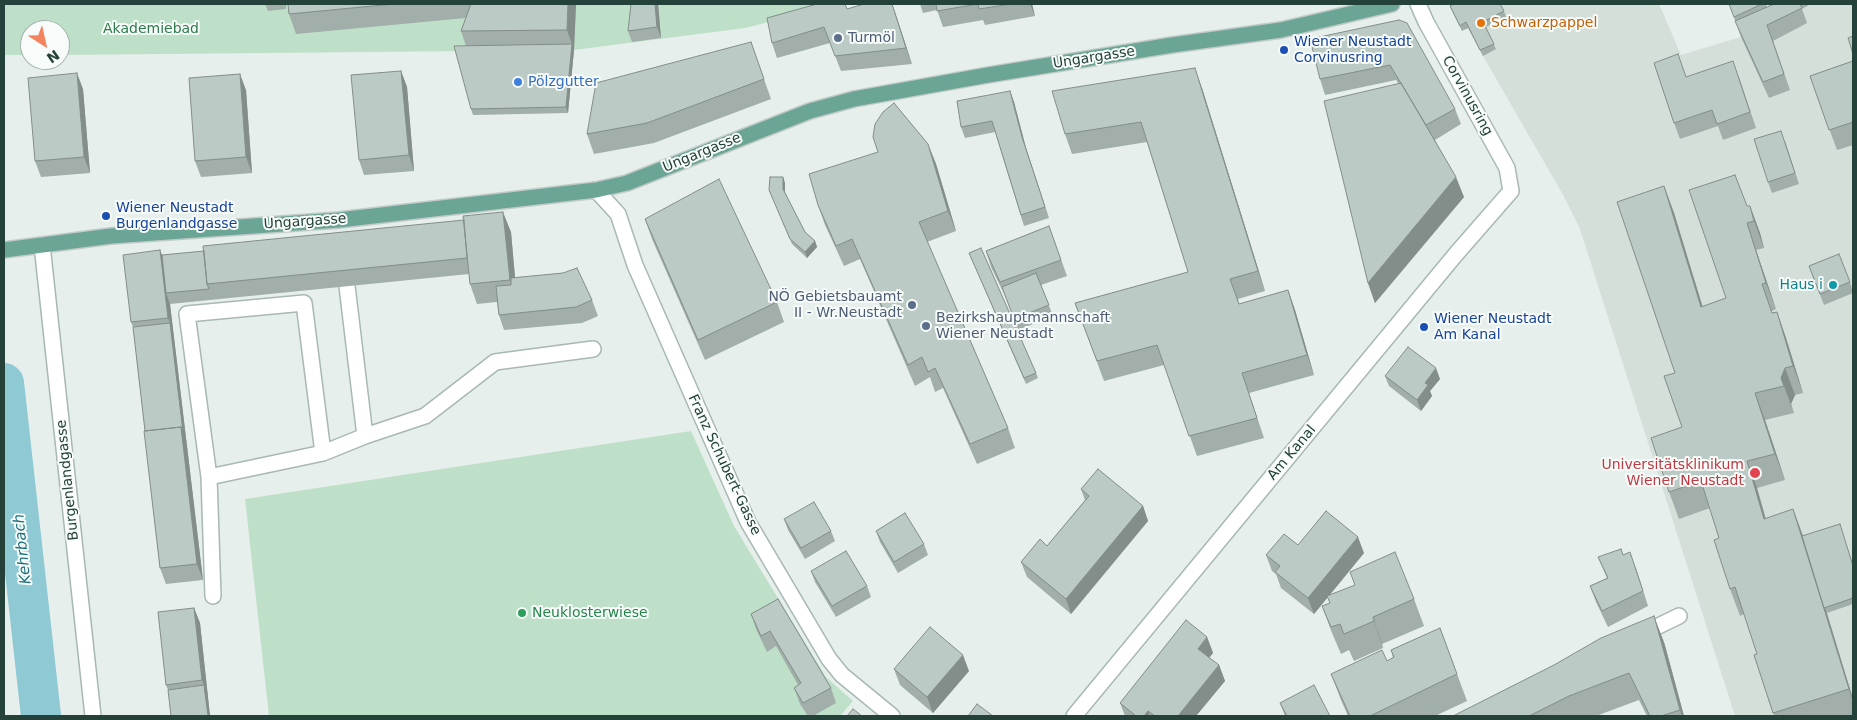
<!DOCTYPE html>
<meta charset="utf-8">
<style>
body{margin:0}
#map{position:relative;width:1857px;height:720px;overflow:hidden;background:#e6efeb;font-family:"DejaVu Sans",sans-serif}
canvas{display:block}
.frame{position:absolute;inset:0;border:5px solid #24423a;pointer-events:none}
.north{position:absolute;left:20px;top:20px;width:50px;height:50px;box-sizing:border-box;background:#f7fbf9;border:1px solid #a3b1ad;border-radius:50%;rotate:145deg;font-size:14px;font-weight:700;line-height:20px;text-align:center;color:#24423a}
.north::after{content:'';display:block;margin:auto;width:18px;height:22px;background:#f4845f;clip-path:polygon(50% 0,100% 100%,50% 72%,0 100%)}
</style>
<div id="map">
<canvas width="1857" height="720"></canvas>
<div class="frame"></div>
<div class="north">N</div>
</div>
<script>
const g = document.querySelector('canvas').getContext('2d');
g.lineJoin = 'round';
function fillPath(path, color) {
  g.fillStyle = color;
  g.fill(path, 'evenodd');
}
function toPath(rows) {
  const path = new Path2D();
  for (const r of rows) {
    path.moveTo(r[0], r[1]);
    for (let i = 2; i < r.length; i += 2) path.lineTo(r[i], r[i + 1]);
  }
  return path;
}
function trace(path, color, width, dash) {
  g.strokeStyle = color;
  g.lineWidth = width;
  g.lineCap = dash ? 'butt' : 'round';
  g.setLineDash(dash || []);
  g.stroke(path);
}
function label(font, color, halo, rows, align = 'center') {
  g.font = font + ' "DejaVu Sans",sans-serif';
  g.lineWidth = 4;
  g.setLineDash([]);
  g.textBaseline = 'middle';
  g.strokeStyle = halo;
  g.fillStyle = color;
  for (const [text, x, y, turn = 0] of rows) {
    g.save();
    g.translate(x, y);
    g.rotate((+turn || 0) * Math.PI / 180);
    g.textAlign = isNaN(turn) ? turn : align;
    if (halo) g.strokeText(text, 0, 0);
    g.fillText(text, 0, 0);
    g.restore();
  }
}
const built = toPath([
 [1467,4,1478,9,1489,4,1659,4,1681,55,1741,37,1812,4,1853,4,1853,716,1735,716,1580,229,1562,193,1483,56,1469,28,1462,31,1452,11]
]);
const green = toPath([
 [4,4,839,4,745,28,574,50,60,55,60,30,30,30,30,55,4,55],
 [691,431,734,526,826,677,853,701,840,716,269,716,245,499]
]);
const river = toPath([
 [4,383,41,716]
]);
const street = toPath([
 [596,190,618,214,635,265,748,522,829,659,842,675,892,716],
 [42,245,93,716],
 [347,286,365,436],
 [209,477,323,453,365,436,425,416,495,362,593,349],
 [213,596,209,477,187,314,304,303,323,453],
 [1640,635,1679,616],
 [1074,716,1456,254,1511,191,1507,168,1426,22,1418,4]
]);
const primary = toPath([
 [4,250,111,236,339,220,596,190,627,183,810,111,854,99,988,75,1172,45,1281,30,1392,4]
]);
const wall = toPath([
 [265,4,286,4,286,9,268,11],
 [288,4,576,4,574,50,568,113,473,115,471,109,466,46,461,31,466,18,296,34,289,14],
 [658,4,661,38,632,42,628,31],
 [892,4,912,64,841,71,830,43,777,58,772,43,847,9],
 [920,4,1032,4,1035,16,985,25,983,20,943,27,937,10,923,13],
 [1729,4,1766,4,1767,7,1774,4,1811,4,1802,9,1807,23,1773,41,1790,90,1769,98,1741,37],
 [1450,6,1504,11,1506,17,1486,27,1496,49,1483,56,1468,28,1462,31],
 [1399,20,1455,109,1461,124,1435,140,1464,197,1375,303,1368,283,1398,83,1396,80,1325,95,1320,79],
 [751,42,771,99,654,143,594,154,587,134],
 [1853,61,1853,145,1837,150,1810,76],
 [401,71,407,87,414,171,364,175,359,160],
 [1686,77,1739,77,1756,128,1723,140,1718,126,1680,139,1674,123],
 [1202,88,1265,291,1238,299,1239,304,1288,290,1295,310,1314,375,1249,393,1264,438,1197,456,1164,365,1104,381,1075,303,1188,272,1147,142,1072,154,1065,134],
 [83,89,90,173,41,177,35,161],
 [246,90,252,173,201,177,195,161],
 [1010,91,1014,102,1026,148,1049,218,1024,226,995,132,965,138,961,127],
 [1785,141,1799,184,1772,193,1768,182],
 [928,144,936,164,956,231,927,242,1008,428,1015,448,977,464,943,388,935,392,930,377,915,386,860,259,844,266,825,225,818,205,878,152],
 [783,177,785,183,785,193,805,232,815,241,817,247,807,258,792,244,769,190],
 [1664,186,1674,213,1702,307,1726,298,1747,206,1750,206,1760,233,1764,248,1756,250,1776,309,1772,311,1772,313,1777,312,1786,338,1803,393,1795,395,1791,404,1794,413,1765,420,1785,480,1757,488,1766,519,1793,509,1803,536,1853,565,1853,604,1827,613,1853,699,1853,716,1774,716,1754,655,1757,654,1744,614,1740,616,1730,589,1719,538,1710,508,1679,519,1669,492,1682,427,1675,373],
 [645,219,777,302,784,322,705,360,652,239],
 [1049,226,1067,276,1041,285,1053,316,1018,330,1006,298,991,267,986,251],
 [511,232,515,278,592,300,598,316,582,323,504,330,499,315,497,302,477,304,470,284,469,274,170,304,203,580,166,584,160,568,145,431,133,327,131,322,160,250,162,255],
 [969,253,1036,373,1038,378,1026,384],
 [1809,266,1850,282,1853,293,1824,305],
 [1385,376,1440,379,1430,391,1432,396,1421,411,1389,386],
 [1081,489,1143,506,1148,521,1071,614,1027,577,1021,562,1047,546,1085,500],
 [784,519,831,531,835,541,805,559,788,530],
 [876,531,924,544,928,555,898,573,880,542],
 [1298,545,1364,553,1329,596,1414,599,1424,626,1382,644,1383,648,1354,661,1349,650,1341,654,1332,633,1322,606,1330,603,1328,597,1314,614,1281,588,1276,574,1272,571,1266,555],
 [1623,555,1636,568,1648,606,1608,627,1596,602,1590,586,1607,578,1598,557],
 [811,571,867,586,871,597,836,617,815,582],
 [778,599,831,688,836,703,813,716,808,716,800,704,794,688,798,685,776,646,767,652,756,629,751,614],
 [194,608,200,623,210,716,168,690,166,685],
 [1440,628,1467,701,1435,716,1348,716,1341,700,1331,674,1387,661,1393,658,1391,650],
 [1207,637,1213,653,1209,658,1219,665,1225,681,1196,716,1125,716,1120,703],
 [1664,642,1684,716,1647,716,1639,700,1596,716,1453,716],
 [894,669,969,671,933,713,900,685],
 [1280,703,1330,716,1285,716]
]);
const shadedWall = toPath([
 [568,4,576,4,574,50,568,113,566,107,572,44,567,30],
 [655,4,658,4,661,38,657,27],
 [892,4,895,12,912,64,906,48],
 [1030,4,1032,4,1035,16],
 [1195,68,1202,88,1265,291,1258,271],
 [401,71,407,87,414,171,409,155],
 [77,73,83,89,90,173,84,157],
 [240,74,246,90,252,173,246,157],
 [1010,91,1014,102,1026,148,1049,218,1022,137],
 [928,144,936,164,956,231,948,211],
 [783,177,785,183,785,194,783,189],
 [1456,177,1464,197,1375,303,1368,283],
 [1664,186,1674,213,1711,334,1701,307],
 [1750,206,1760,233,1764,248,1754,221],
 [503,212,511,232,517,300,510,280],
 [1747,223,1756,250,1776,309,1766,283],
 [815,241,817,247,807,258,805,252],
 [160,250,166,266,166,293,170,304,203,580,197,564,181,427,170,323,168,318],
 [1288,290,1295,310,1314,375,1307,355],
 [1777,312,1786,338,1803,393,1793,366],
 [1436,368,1440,379,1430,391,1432,396,1421,411,1417,400,1425,383],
 [1785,368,1795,395,1791,404,1794,413,1781,378],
 [1755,393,1765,420,1785,480,1775,454],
 [1747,461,1757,488,1773,546,1764,519],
 [1143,506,1148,521,1071,614,1066,599],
 [1793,509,1803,536,1853,699,1853,702],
 [1358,537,1364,553,1314,614,1308,598],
 [194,608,200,623,210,716,208,716,204,685,202,680],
 [1654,616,1664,642,1684,716,1682,716,1680,710],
 [1373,617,1382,644,1383,648,1374,621],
 [1207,637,1213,653,1204,664,1198,649],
 [963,655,969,671,933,713,927,697],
 [1219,665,1225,681,1196,716,1178,716],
 [1148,711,1150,716,1144,716]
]);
const building = toPath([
 [288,4,394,4,289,14,288,4],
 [471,4,568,4,567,30,461,31,471,4],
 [631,4,655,4,657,27,628,31,631,4],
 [817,4,845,4,847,9,864,4,892,4,906,48,835,56,824,27,772,43,767,18,817,4],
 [936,4,978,4,937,11,936,4],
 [978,4,1011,4,979,9,978,4],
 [1454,4,1500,4,1504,11,1483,22,1494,44,1480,50,1466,22,1460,26,1450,6,1454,4],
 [1729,4,1762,4,1734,17,1729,4],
 [1774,4,1800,4,1802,8,1767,25,1784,74,1763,82,1735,21,1774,4],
 [1399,20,1407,23,1455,109,1426,125,1390,65,1320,79,1310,39,1399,20],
 [1853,36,1853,54,1848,38,1853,36],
 [751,42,764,79,647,123,587,134,596,83,751,42],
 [572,44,566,107,471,109,454,46,572,44],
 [1678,54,1686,77,1733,61,1750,112,1717,124,1712,110,1674,123,1654,63,1678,54],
 [1853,61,1853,122,1829,130,1810,76,1853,61],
 [1195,68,1258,271,1230,279,1239,304,1288,290,1307,355,1242,373,1257,418,1189,436,1157,345,1097,361,1075,303,1188,272,1141,122,1065,134,1052,91,1195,68],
 [401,71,409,155,359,160,351,75,401,71],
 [77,73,84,157,35,161,28,78,77,73],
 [240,74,246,157,195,161,189,78,240,74],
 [1401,83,1456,177,1368,283,1324,101,1401,83],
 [1010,91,1022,137,1045,207,1021,215,992,121,961,127,957,101,1010,91],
 [894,103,928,144,948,211,919,222,1008,428,970,444,935,368,928,372,922,357,908,365,852,239,836,246,818,205,809,174,878,152,873,137,875,124,883,112,894,103],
 [1781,131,1795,173,1768,182,1754,139,1781,131],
 [1735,175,1747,206,1750,206,1754,221,1747,223,1766,283,1762,284,1772,313,1777,312,1793,366,1785,368,1781,378,1784,386,1755,393,1775,454,1747,461,1764,519,1793,509,1849,689,1773,713,1754,655,1757,654,1735,587,1730,589,1714,540,1719,538,1701,481,1669,492,1651,438,1682,427,1664,376,1675,373,1617,202,1664,186,1701,307,1726,298,1689,190,1735,175],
 [770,177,783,177,783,189,805,232,815,241,805,252,790,239,769,190,770,177],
 [719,179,777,302,698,340,645,219,719,179],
 [503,212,510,280,470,284,463,216,503,212],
 [464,220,467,258,207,284,203,246,464,220],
 [1049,226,1061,260,1000,282,986,251,1049,226],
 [981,248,1036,373,1024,378,969,253,981,248],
 [160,250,168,318,131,322,123,255,160,250],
 [204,251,207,284,209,289,166,293,162,255,204,251],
 [1839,254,1850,282,1820,294,1809,266,1839,254],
 [577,268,592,300,576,307,499,315,496,286,511,285,511,278,563,273,577,268],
 [1036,273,1049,305,1014,319,1002,287,1036,273],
 [170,323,183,432,181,427,145,431,133,327,170,323],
 [1408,347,1436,368,1425,383,1428,385,1417,400,1385,376,1408,347],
 [181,427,197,564,160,568,144,431,181,427],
 [1098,469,1143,506,1066,599,1021,562,1040,539,1047,546,1089,496,1081,489,1098,469],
 [814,502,831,531,801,548,784,519,814,502],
 [1326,511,1358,537,1308,598,1275,572,1280,566,1266,555,1284,534,1298,545,1326,511],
 [905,513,924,544,894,562,876,531,905,513],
 [1840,524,1853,566,1853,598,1824,608,1802,536,1840,524],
 [1621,549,1623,555,1630,552,1643,591,1602,611,1590,586,1608,578,1598,557,1621,549],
 [846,551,867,586,832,606,811,571,846,551],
 [1395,552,1414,599,1373,617,1374,621,1344,634,1340,624,1331,627,1322,606,1330,603,1327,596,1355,585,1350,572,1395,552],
 [778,599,831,688,803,703,794,688,801,683,770,631,761,636,751,614,778,599],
 [194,608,202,680,166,685,158,612,194,608],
 [1654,616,1680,710,1661,716,1650,716,1629,673,1569,696,1529,716,1453,716,1554,665,1601,638,1654,616],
 [1186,620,1207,637,1198,649,1219,665,1178,716,1155,716,1148,711,1144,716,1136,716,1120,703,1186,620],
 [930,627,963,655,927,697,894,669,930,627],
 [1440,628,1457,674,1370,716,1350,716,1331,674,1382,650,1387,661,1394,657,1391,650,1440,628],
 [204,685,208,716,171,716,168,690,204,685],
 [1314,685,1330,716,1287,716,1280,703,1314,685],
 [977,704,993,716,968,716,977,704],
 [853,709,862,716,847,716,853,709]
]);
const markers = [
 [1481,23,5,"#e8710a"],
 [838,38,5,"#5c6f8a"],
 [1284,50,5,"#1a4fb4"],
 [518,82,5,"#3f7fe0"],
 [106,216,5,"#1a4fb4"],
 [1833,285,5,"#0f9aa8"],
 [912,305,5,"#5c6f8a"],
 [926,326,5,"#5c6f8a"],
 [1424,327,5,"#1a4fb4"],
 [1755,473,6,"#e0444e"],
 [522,613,5,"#2e9e5b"]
];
const foodNames = [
 ["Schwarzpappel",1491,23]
];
const parkNames = [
 ["Akademiebad",151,29]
];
const serviceNames = [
 ["Turmöl",848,38],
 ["NÖ Gebietsbauamt",902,297,"right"],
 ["II - Wr.Neustadt",902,313,"right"],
 ["Bezirkshauptmannschaft",936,318],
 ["Wiener Neustadt",936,334]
];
const transitNames = [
 ["Wiener Neustadt",1294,42],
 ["Corvinusring",1294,58],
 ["Wiener Neustadt",116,208],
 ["Burgenlandgasse",116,224],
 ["Wiener Neustadt",1434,319],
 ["Am Kanal",1434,335]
];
const streetNames = [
 ["Ungargasse",1094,58,-9],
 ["Corvinusring",1467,96,61],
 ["Ungargasse",702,153,-22],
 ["Ungargasse",305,222,-4],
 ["Am Kanal",1292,453,-50],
 ["Franz Schubert-Gasse",724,465,65],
 ["Burgenlandgasse",68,480,-96]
];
const shopNames = [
 ["Pölzgutter",528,82]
];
const cultureNames = [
 ["Haus i",1823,285]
];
const healthNames = [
 ["Universitätsklinikum",1744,465],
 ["Wiener Neustadt",1744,481]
];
const leisureNames = [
 ["Neuklosterwiese",532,613]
];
const waterNames = [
 ["Kehrbach",23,549,-96]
];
fillPath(built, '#d4dfda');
fillPath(green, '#bfe0c8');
trace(river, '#8ec9d4', 40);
trace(street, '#a8b8b2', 18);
trace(primary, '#c2cac8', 18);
trace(street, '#fff', 15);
trace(primary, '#6aa596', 15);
fillPath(wall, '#a1aea9');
fillPath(shadedWall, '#838d89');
fillPath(building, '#bbcac4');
trace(building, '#838d89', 1);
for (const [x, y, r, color] of markers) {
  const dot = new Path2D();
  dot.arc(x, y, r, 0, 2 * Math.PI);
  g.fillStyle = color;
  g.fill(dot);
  trace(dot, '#f7fbf9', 2);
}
label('14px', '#c56008', '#f7fbf9', foodNames, 'left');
label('14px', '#2d7a4b', '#f7fbf9', parkNames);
label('14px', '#4e5e75', '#f7fbf9', serviceNames, 'left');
label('14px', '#164399', '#f7fbf9', transitNames, 'left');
label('14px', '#24423a', '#f7fbf9', streetNames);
label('14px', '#366cbe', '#f7fbf9', shopNames, 'left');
label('14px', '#0d838f', '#f7fbf9', cultureNames, 'right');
label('14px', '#be3a42', '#f7fbf9', healthNames, 'right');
label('14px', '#27864d', '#f7fbf9', leisureNames, 'left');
label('italic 15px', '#1c6f80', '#f7fbf9', waterNames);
</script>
